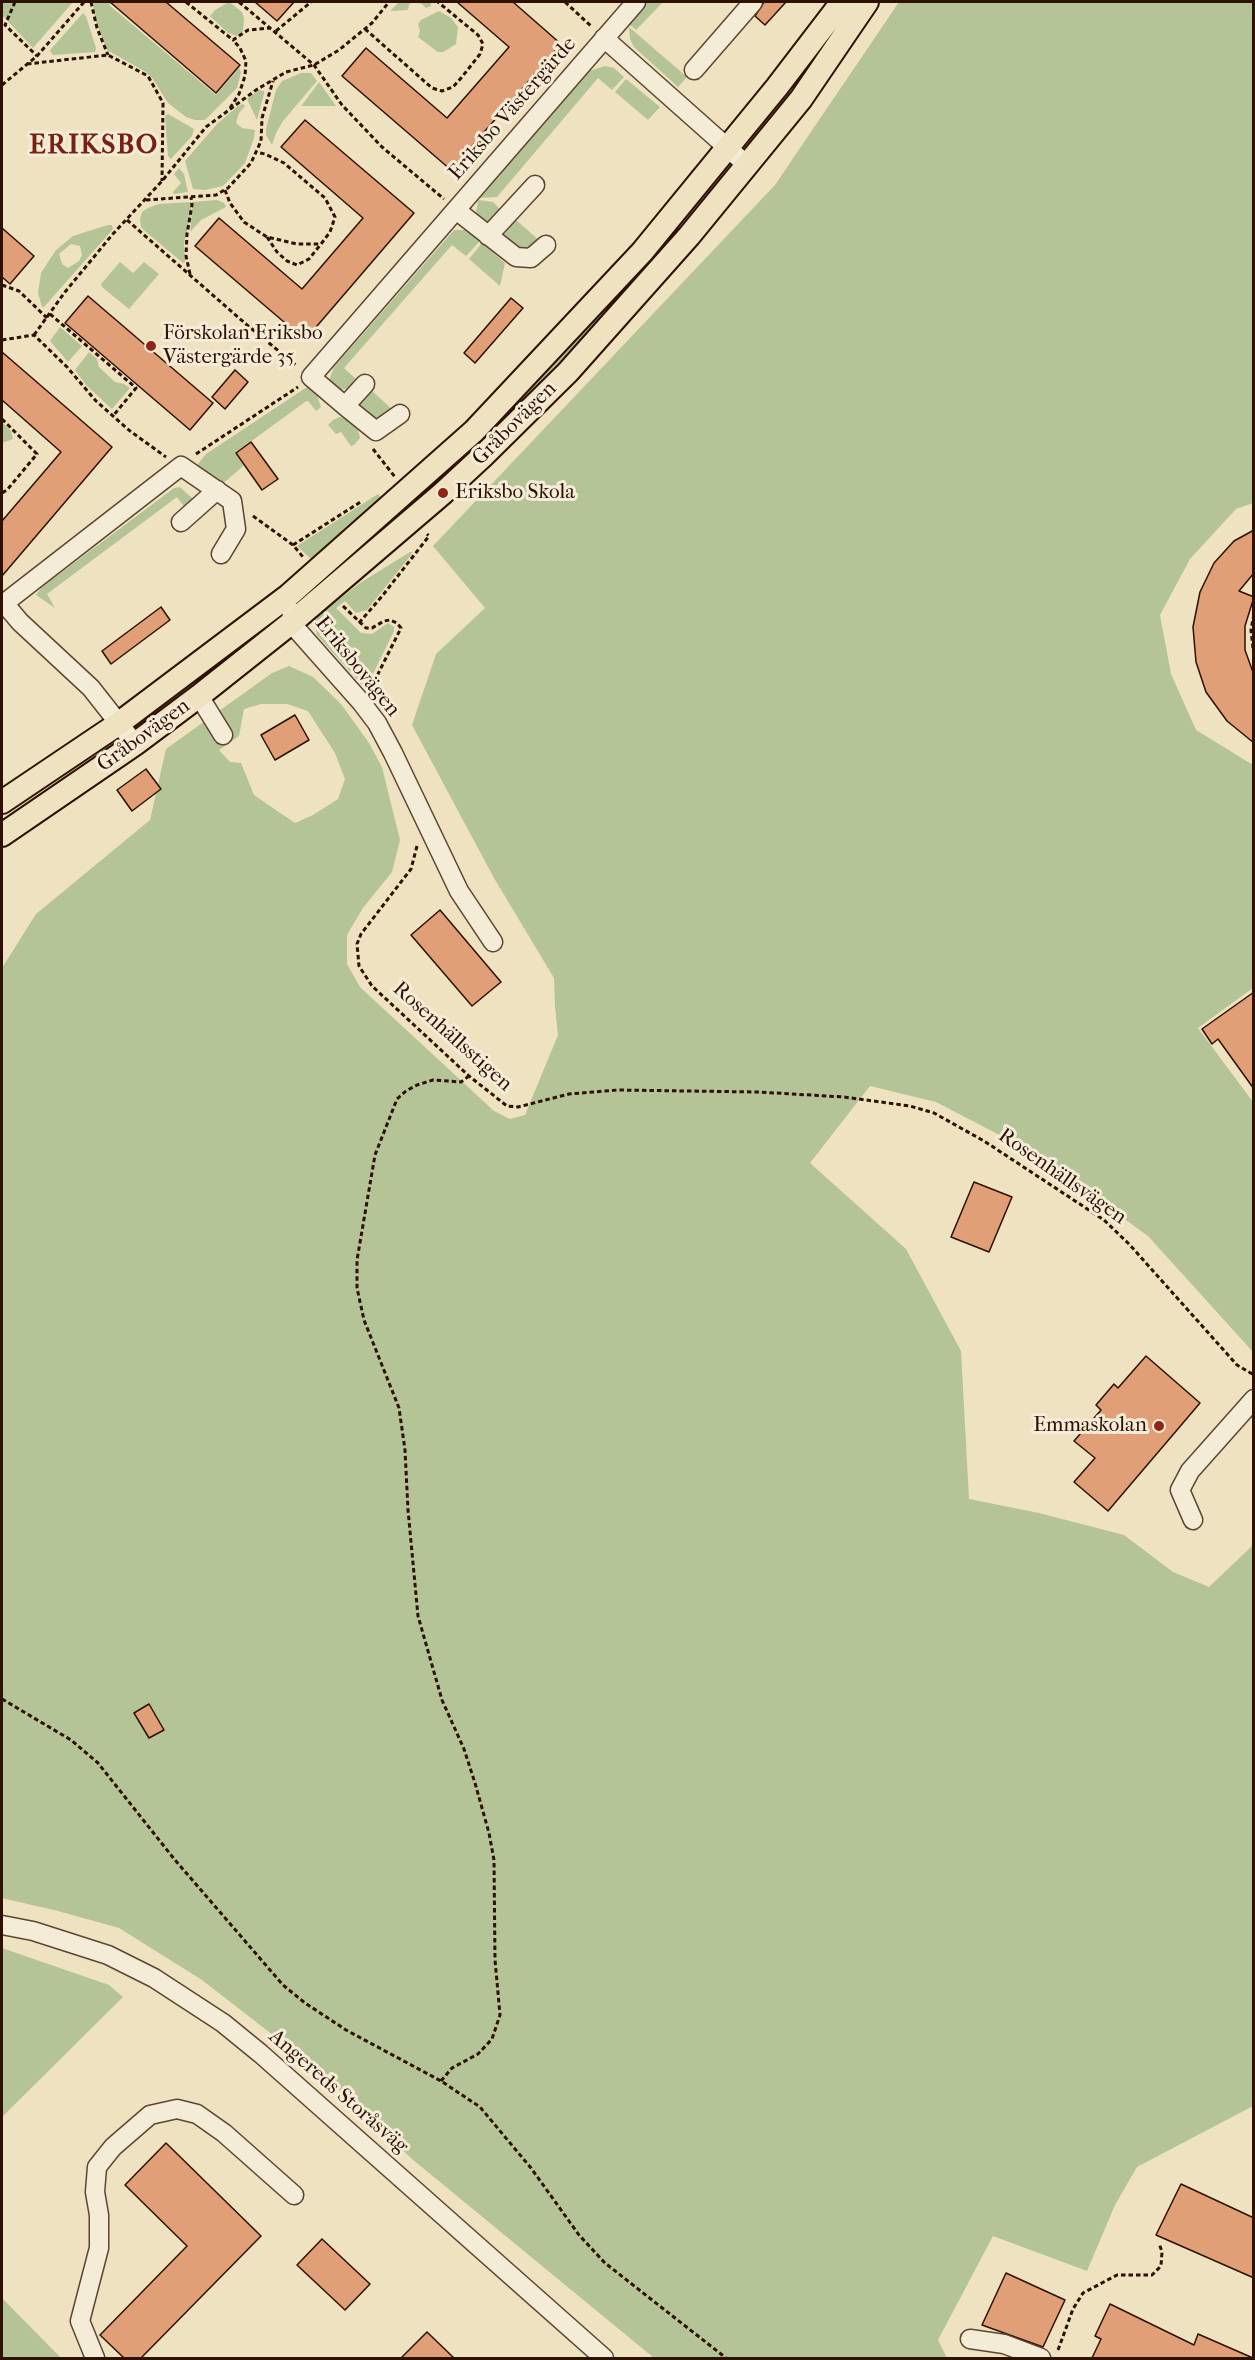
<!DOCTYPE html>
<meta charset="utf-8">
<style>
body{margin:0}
#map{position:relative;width:1255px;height:2360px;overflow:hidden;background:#eee2c1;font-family:"IM FELL French Canon",serif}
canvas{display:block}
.frame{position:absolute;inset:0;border:3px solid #2d1103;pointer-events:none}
</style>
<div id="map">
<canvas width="1255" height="2360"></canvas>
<div class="frame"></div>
</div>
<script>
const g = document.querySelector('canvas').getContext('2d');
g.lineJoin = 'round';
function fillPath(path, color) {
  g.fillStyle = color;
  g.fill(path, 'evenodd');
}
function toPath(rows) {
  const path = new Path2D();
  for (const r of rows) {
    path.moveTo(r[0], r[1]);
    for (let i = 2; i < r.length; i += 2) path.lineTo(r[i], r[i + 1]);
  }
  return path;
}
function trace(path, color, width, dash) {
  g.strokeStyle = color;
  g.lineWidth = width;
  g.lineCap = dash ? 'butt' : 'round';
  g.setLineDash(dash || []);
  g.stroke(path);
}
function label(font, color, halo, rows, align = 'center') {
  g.font = font + ' "IM FELL French Canon",serif';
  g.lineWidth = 6;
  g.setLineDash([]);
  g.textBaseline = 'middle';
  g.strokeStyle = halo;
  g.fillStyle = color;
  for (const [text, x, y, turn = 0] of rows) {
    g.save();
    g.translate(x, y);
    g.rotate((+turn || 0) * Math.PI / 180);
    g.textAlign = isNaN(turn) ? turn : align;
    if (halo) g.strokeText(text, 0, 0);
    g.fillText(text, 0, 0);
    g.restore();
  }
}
const green = toPath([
 [2,2,73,2,33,48,2,15],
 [93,2,112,2,109,5,216,95,239,68,241,72,237,88,205,120,195,120,186,117,168,103,153,79,146,72,107,50,95,19],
 [229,2,242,12,244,18,243,31,237,36,228,33,210,16,215,10],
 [399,2,431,2,431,6,426,8,422,4,414,2,409,4,408,10,390,11],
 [647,2,663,2,636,30,629,24],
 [899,2,1253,2,1253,503,1236,509,1190,559,1160,615,1171,674,1196,730,1253,765,1253,988,1198,1028,1253,1102,1253,1352,1148,1236,1032,1152,936,1102,870,1086,810,1163,906,1249,961,1351,969,1499,1039,1513,1124,1535,1173,1572,1209,1587,1253,1545,1253,2106,1137,2167,1115,2205,1087,2271,993,2236,938,2340,947,2358,654,2358,412,2159,318,2070,202,1980,119,1928,58,1911,2,1898,2,968,36,914,150,820,166,749,272,673,289,666,313,677,341,704,369,743,382,767,400,840,392,872,363,908,347,935,347,964,360,987,494,1111,510,1119,525,1115,558,1035,555,1007,554,978,494,878,412,725,436,654,485,608,433,546,775,185],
 [261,704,287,704,308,711,335,753,345,779,338,799,313,815,295,823,254,795,241,763,230,762,219,750,239,736,244,709],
 [439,11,451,18,458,27,456,44,443,52,438,52,418,37,420,31,418,24,421,20],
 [83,13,86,16,96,48,95,52,53,55,50,51,51,49],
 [629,27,687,77,678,87,634,47,630,39],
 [605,66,614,68,624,77,612,90,598,78,497,197,480,198,580,79,589,71],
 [301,73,311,73,317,81,283,121,276,133,272,145,266,135,266,129,276,90,282,81],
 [626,79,660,107,648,120,615,92],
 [319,82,336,106,301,106,302,105],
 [259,90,264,91,264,94,257,120,247,99],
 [243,104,245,106,239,113,236,123,242,128,255,130,254,138,245,163,223,186,205,190,193,189,185,161,217,124,238,106],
 [168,114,194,129,192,136,171,159,168,156,165,116],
 [179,168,184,174,188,192,174,194,173,192,181,183,174,174],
 [217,200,224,203,226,207,201,220,190,232,193,202],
 [478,200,493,202,503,212,490,222,484,221,476,213],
 [191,202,191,215,184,244,185,262,183,263,146,232,141,227,140,219,142,212,148,208,159,204],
 [516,220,540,241,532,249,519,251,503,236],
 [108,225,112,225,113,229,44,307,42,307,38,293,41,273,56,250,73,236],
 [71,244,80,246,82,255,79,261,68,268,62,264,59,254],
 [454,230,467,230,480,241,466,256,452,245,344,368,358,381,351,388,340,390,331,383,330,378,334,367],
 [482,243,505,263,500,286,469,259],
 [144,262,159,274,129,309,102,287,101,284,120,262,133,273],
 [640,268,645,274,537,392,419,504,416,501,426,489,496,420],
 [60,327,82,346,68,362,50,341],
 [89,352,97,359,99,367,115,382,124,384,130,388,112,409,86,385,75,370],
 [307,387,317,395,321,407,316,411,308,401,305,402,235,453,243,465,242,467,226,481,219,484,194,469,206,454],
 [370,389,394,411,375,421,360,407,361,401],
 [339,417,345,418,358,430,360,438,354,445,351,446,341,432,336,434,328,425,333,420],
 [2,422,11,431,13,439,2,443],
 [180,487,192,498,192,502,186,509,177,497,47,594,55,608,36,595,42,587,174,488],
 [378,494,381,497,314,562,297,546],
 [410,552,412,552,411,555,367,610,356,613,345,601,336,608,361,633,372,634,388,623,394,627,394,631,369,682,362,685,317,635,315,622,319,615,360,583],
 [261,627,261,634,147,722,140,725,139,723],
 [2,1948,109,1985,123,1997,2,2117],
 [2,2298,61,2358,2,2358]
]);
const building = toPath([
 [110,2,166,2,240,65,216,93,110,2],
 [255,2,294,2,277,21,255,2],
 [457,2,513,2,561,44,451,170,342,76,366,48,447,118,509,47,457,2],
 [764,2,786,2,765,25,755,16,764,2],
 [305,120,414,213,305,340,195,246,219,218,302,289,363,218,281,147,305,120],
 [2,228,34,256,10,284,2,277,2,228],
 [88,296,213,403,190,430,65,323,88,296],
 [511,298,523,308,475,363,464,353,511,298],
 [2,352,112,447,2,576,2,521,61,452,2,400,2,352],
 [235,370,248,382,225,409,212,397,235,370],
 [251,442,278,479,262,490,236,453,251,442],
 [1254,530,1254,573,1239,591,1254,597,1245,626,1245,650,1254,675,1254,743,1227,721,1206,692,1196,662,1193,627,1200,592,1214,563,1234,541,1254,530],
 [161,607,170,620,111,664,102,651,161,607],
 [295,715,309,740,275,760,261,735,295,715],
 [146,769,161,789,132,811,117,790,146,769],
 [440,910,501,982,472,1006,411,935,440,910],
 [1254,992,1254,1089,1218,1039,1212,1044,1202,1029,1254,992],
 [974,1182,1012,1197,989,1252,951,1237,974,1182],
 [1146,1356,1200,1403,1108,1511,1074,1482,1095,1458,1074,1441,1101,1410,1096,1405,1114,1384,1118,1388,1146,1356],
 [149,1704,164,1730,149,1738,134,1713,149,1704],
 [166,2143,261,2236,141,2358,124,2358,100,2335,187,2246,125,2185,166,2143],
 [1181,2184,1254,2218,1254,2278,1156,2235,1181,2184],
 [322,2239,370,2284,345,2310,297,2265,322,2239],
 [1006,2273,1065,2300,1043,2347,982,2325,1006,2273],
 [1110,2304,1194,2345,1198,2334,1253,2358,1092,2358,1101,2339,1095,2336,1110,2304],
 [427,2332,454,2358,401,2358,427,2332]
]);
const path = toPath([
 [15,2,5,25,37,56],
 [91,2,97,28,108,55],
 [186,2,233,40,248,30,270,28],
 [239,2,314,65,342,105,382,147,444,199],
 [565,2,592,27],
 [365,29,432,88,442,91,453,87,462,77,480,54,483,44,478,35,438,2],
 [276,31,311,2],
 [27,64,108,55,148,76,163,103,162,181],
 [2,85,37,56,84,2],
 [230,108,239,94,245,76,246,61,240,48,233,40],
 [225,190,230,203,244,222,267,237,297,244,321,244,330,232,335,217,325,198,284,163,265,154,256,152],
 [146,200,216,195,228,188,251,163,261,141,262,118,273,81],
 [127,220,247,325,297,366],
 [267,237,277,252,287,261,297,265,309,259,321,244],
 [190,274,186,256,187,234,192,205,191,197],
 [2,285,19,291,47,318],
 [50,314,136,388,113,416],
 [34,335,65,292,112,235,162,181,206,127,256,90,286,72,314,65,339,50,372,23,389,2],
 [2,340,34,335,67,367,96,401,130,431,166,457],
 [2,419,37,454,7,490,2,493],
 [373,449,395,477],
 [196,454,298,387],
 [253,516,293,545,303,557],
 [293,545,362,501],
 [343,606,366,628,372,628,384,621,390,620,397,623,401,628,371,688],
 [1254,614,1251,630,1254,657],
 [359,623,383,595,429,536,427,534],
 [417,846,411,869,361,934,357,944,359,966,372,986,469,1076,507,1106,518,1107,569,1094,618,1090,758,1092,844,1097,910,1106,934,1113,984,1141,1104,1220,1129,1244,1237,1365,1254,1375],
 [2,1699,71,1740,98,1763,175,1860,283,1985,305,2003,346,2030,441,2081,480,2107,531,2168,579,2235,605,2263,726,2358],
 [441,2081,452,2068,478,2054,492,2039,500,2015,495,1960,494,1860,489,1833,475,1783,464,1749,442,1700,418,1616,408,1510,405,1450,399,1408,364,1320,357,1288,357,1260,375,1155,397,1099,406,1091,417,1085,433,1080,461,1082,469,1076],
 [1058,2350,1073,2309,1083,2293,1117,2275,1152,2275,1161,2266,1162,2252,1159,2243]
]);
const minor = toPath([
 [604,38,748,166],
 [694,70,753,2],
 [456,210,516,257,531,258,546,245],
 [488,236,535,185],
 [365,384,345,406,311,377,636,2],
 [345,406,376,431,400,414],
 [181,522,217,490],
 [4,603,20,622,91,688,135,744],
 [2,605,181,466,232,501,236,529,221,554],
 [292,612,291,623,361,702,377,723,393,753,459,891,493,942],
 [199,696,223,735],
 [1193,1520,1180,1490,1190,1471,1254,1399],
 [2,1925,33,1931,108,1955,154,1978,223,2023,261,2054,604,2358],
 [970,2339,1004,2344,1041,2358],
 [95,2358,80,2321,99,2248,99,2215,95,2192,97,2167,113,2147,150,2115,177,2109,197,2114,224,2133,294,2195]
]);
const major = toPath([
 [2,802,118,724,288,596,474,431,642,252,777,87,842,2],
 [2,835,135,744,199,696,291,623,443,493,483,456,568,372,689,236,801,99,867,2]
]);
const markers = [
 [151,346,6,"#8f2418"],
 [443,493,6,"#8f2418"],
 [1159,1426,6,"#8f2418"]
];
const streetNames = [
 ["Eriksbo Västergärde",513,109,-49],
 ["Gråbovägen",515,424,-45],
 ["Eriksbovägen",357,667,51],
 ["Gråbovägen",144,736,-36],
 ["Rosenhällsstigen",452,1037,42],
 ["Rosenhällsvägen",1062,1177,35],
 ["Angereds Storåsväg",338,2092,41]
];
const poiNames = [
 ["Förskolan Eriksbo",163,334],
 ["Västergärde 35",163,358],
 ["Eriksbo Skola",455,493],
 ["Emmaskolan",1147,1426,"right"]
];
const districtNames = [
 ["ERIKSBO",94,146]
];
fillPath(green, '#b5c496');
fillPath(building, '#e19f77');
trace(building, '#2d1103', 1.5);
trace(minor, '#5d4532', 21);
trace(major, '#2d1103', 26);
trace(path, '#2d1103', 3, [4.5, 3]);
trace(minor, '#f4ecd7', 18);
trace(major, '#eee2c1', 22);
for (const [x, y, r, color] of markers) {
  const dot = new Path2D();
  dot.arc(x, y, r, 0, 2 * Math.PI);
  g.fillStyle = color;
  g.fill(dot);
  trace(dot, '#f4ecd7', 2);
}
label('21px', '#2d1103', '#f4ecd7', streetNames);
label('21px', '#2d1103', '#f4ecd7', poiNames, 'left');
g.letterSpacing = '1.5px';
label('bold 27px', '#7a1f14', '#f4ecd7', districtNames);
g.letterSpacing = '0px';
</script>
